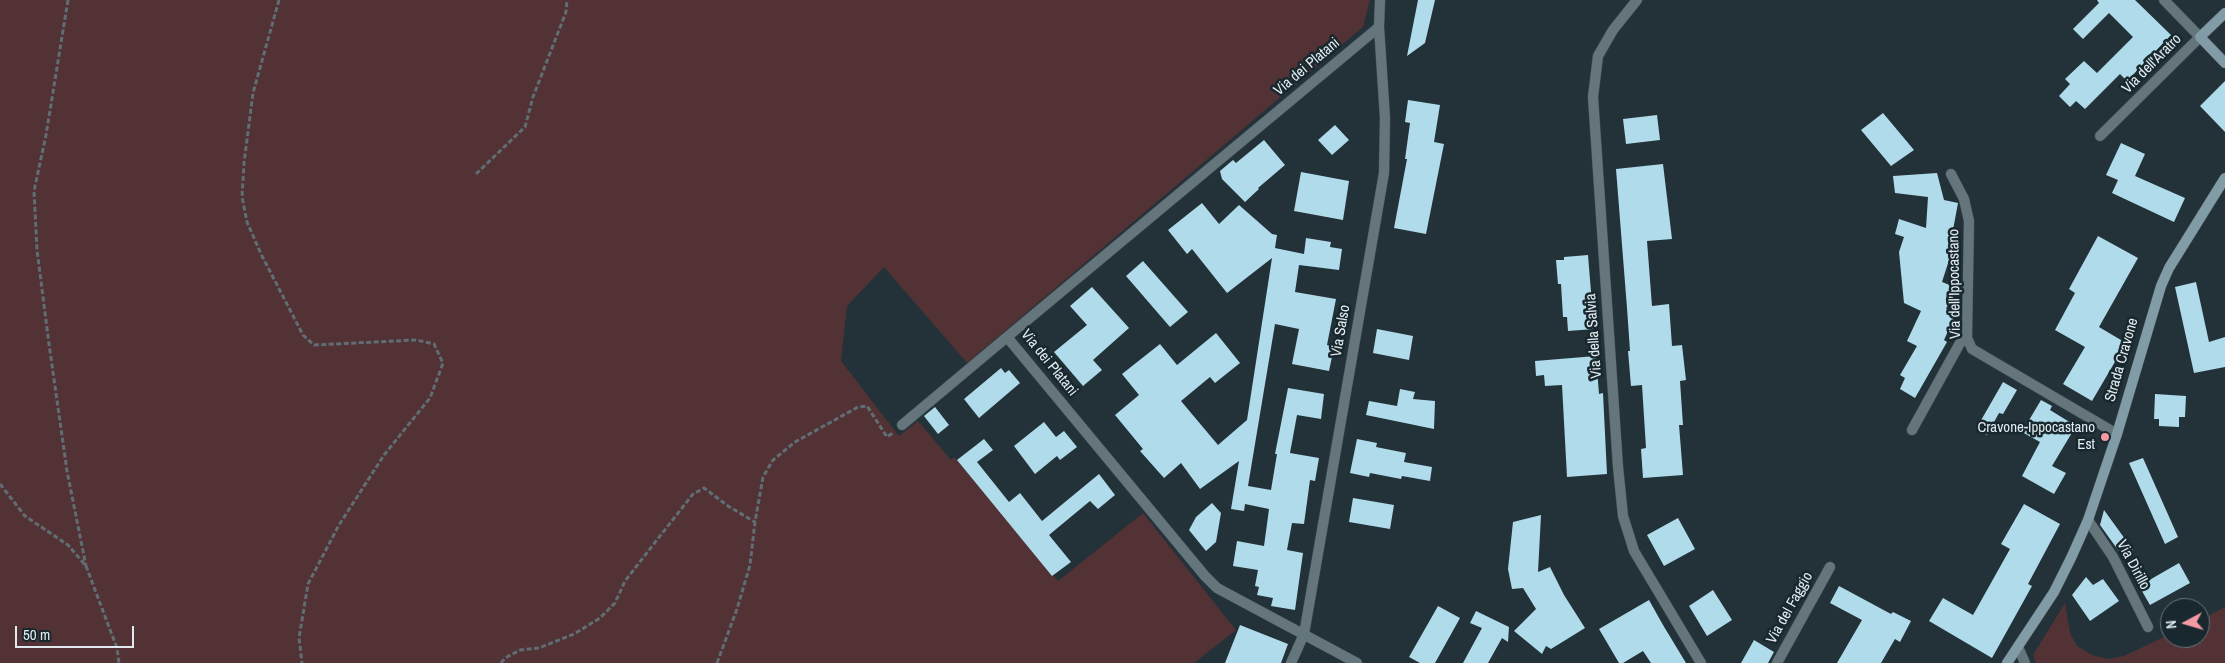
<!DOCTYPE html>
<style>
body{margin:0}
#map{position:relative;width:2225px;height:663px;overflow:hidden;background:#223238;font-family:"Archivo Narrow",sans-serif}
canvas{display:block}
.north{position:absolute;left:2160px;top:598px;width:50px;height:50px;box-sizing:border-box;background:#18282e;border:1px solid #68767b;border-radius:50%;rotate:264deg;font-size:14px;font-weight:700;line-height:20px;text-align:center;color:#e1ebef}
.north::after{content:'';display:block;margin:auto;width:18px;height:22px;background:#f49aa3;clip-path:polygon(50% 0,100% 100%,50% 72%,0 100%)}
.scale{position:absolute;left:15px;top:626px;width:119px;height:22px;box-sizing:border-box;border:2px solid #e1ebef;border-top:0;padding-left:6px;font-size:15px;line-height:18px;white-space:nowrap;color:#e1ebef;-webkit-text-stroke:4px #18282e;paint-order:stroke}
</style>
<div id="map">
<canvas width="2225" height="663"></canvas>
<div class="north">N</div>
<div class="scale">50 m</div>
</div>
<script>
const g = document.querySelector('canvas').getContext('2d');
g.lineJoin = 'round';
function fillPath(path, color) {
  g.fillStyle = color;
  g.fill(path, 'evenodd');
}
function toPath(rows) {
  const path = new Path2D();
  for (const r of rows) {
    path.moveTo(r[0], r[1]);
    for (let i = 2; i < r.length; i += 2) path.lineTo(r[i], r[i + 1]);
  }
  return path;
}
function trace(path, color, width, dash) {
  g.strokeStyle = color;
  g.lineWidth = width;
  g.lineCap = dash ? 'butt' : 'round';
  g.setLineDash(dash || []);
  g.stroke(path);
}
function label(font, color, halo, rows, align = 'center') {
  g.font = font + ' "Archivo Narrow",sans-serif';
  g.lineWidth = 5;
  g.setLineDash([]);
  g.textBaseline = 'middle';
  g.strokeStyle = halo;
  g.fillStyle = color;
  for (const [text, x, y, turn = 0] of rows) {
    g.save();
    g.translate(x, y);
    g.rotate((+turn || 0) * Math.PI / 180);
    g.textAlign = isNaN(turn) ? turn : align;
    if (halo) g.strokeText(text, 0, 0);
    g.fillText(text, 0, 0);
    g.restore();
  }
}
const green = toPath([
 [0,0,1370,0,1363,27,967,363,884,267,847,306,841,361,899,436,918,421,951,460,954,457,957,460,1058,581,1143,513,1236,630,1194,663,0,663],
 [2065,603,2070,633,2077,646,2092,655,2108,659,2124,656,2170,634,2170,638,2200,638,2200,620,2225,607,2225,663,2036,663,2033,655]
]);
const building = toPath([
 [1418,0,1435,0,1425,43,1407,56],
 [2097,0,2135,0,2171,35,2127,81,2120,74,2085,109,2076,101,2070,107,2059,96,2070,84,2065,79,2084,61,2097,73,2133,37,2109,13,2083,39,2073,29,2099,3],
 [2225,81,2225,132,2200,106],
 [1408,100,1440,105,1434,142,1444,144,1426,234,1394,228,1407,159,1405,159,1410,123,1405,122],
 [1883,113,1914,150,1891,166,1861,130],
 [1657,115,1660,140,1626,144,1623,119],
 [1335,125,1349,140,1332,155,1318,140],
 [1264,140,1285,165,1258,188,1259,189,1245,202,1222,179,1220,171,1233,160,1236,163],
 [2121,143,2145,154,2135,176,2185,198,2174,222,2112,193,2118,180,2106,175],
 [1663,164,1672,239,1647,241,1652,306,1669,304,1672,346,1682,345,1686,380,1680,381,1683,425,1679,425,1683,475,1643,478,1641,449,1646,448,1642,385,1631,386,1628,351,1630,351,1627,308,1616,169],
 [1301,172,1349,181,1343,220,1294,211],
 [1937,173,1944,200,1958,203,1953,230,1958,232,1942,282,1955,287,1946,309,1956,313,1944,340,1947,342,1915,398,1900,389,1905,378,1900,375,1917,346,1907,341,1921,311,1904,303,1899,252,1904,237,1895,234,1899,219,1926,228,1928,197,1895,193,1893,176],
 [1202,203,1219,224,1239,205,1272,234,1277,235,1275,248,1304,254,1306,238,1331,242,1330,247,1342,249,1339,270,1299,265,1295,292,1336,299,1327,345,1334,347,1329,371,1292,364,1299,329,1275,324,1248,486,1271,490,1277,454,1275,454,1288,388,1324,394,1321,419,1297,415,1290,453,1319,458,1315,481,1310,480,1304,524,1292,523,1287,550,1303,553,1295,610,1271,606,1273,598,1257,595,1259,587,1255,586,1258,570,1233,566,1237,541,1264,546,1269,509,1245,504,1244,511,1231,509,1239,461,1200,489,1181,463,1164,478,1140,451,1143,449,1115,415,1139,395,1122,374,1160,344,1177,365,1216,333,1240,363,1215,383,1210,377,1181,401,1218,445,1247,420,1272,258,1227,293,1192,249,1187,254,1168,230],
 [2098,236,2138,258,2099,327,2126,343,2092,401,2063,384,2085,347,2055,330,2075,293,2069,289],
 [1588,255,1594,329,1568,331,1567,317,1563,317,1561,284,1558,284,1556,260,1564,260,1564,257],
 [1143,261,1188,312,1170,327,1126,276],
 [2196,282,2209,342,2225,337,2225,367,2194,373,2175,287],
 [1092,287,1129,328,1093,360,1102,370,1083,386,1054,352,1087,325,1070,306],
 [1377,329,1413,336,1409,360,1373,353],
 [1596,356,1599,394,1603,393,1607,474,1567,477,1562,385,1545,386,1544,375,1536,376,1535,361],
 [1001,368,1005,373,1009,370,1020,383,979,418,964,399],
 [2003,382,2017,390,2003,414,1999,413,1987,435,1976,429],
 [1400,389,1415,392,1413,399,1435,401,1434,429,1366,415,1369,401,1397,406],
 [2155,394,2186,396,2185,417,2179,417,2179,427,2159,426,2159,419,2154,419],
 [2041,400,2052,406,2050,410,2076,426,2052,466,2066,473,2054,494,2022,476,2040,442,2022,432],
 [935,407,949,425,938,434,924,416],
 [1044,422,1056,437,1064,431,1077,447,1060,460,1057,456,1035,474,1014,446],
 [984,439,993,450,977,462,1009,502,1020,493,1042,521,1099,474,1115,495,1098,509,1090,501,1049,535,1071,562,1052,576,957,460],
 [1357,439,1377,443,1376,447,1406,453,1404,462,1432,467,1430,481,1402,476,1401,479,1370,473,1369,477,1350,473],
 [2143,458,2178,537,2165,544,2129,463],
 [1353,498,1394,505,1390,529,1349,522],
 [1212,503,1221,513,1216,542,1206,551,1189,530,1196,517],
 [2024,504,2060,524,2028,584,2032,586,1992,658,1929,621,1943,598,1973,615,2010,549,2001,544],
 [2104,510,2133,550,2123,557,2100,525],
 [1541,515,1538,572,1550,567,1564,595,1585,628,1551,649,1546,646,1542,654,1514,631,1536,609,1523,588,1512,589,1508,569,1513,522],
 [1678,518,1695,549,1664,566,1647,535],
 [2179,563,2190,583,2150,605,2139,586],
 [2086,577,2093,585,2103,579,2119,601,2090,621,2072,595],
 [1839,586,1891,614,1893,612,1911,621,1900,642,1895,639,1881,663,1837,663,1862,620,1830,603],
 [1713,590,1732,620,1707,636,1689,606],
 [1649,600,1663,625,1686,663,1651,663,1643,651,1623,663,1619,663,1599,629],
 [1438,606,1460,618,1435,663,1420,663,1409,657],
 [1476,611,1509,627,1508,642,1502,638,1488,663,1463,663,1482,628,1470,623],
 [1240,625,1288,644,1281,663,1225,663],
 [1754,640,1774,652,1768,663,1741,663]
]);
const path = toPath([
 [68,0,46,135,34,191,37,250,49,344,67,471,86,566],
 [279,0,253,93,244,163,242,197,247,222,261,254,303,335,314,345,416,340,434,344,443,363,430,398,384,455,339,525,308,584,299,638,302,663],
 [476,174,525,127,533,97,566,12,567,0],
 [0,484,25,516,68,545,86,566,117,648,119,663],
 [501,663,505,658,520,650,539,648,574,634,600,618,615,603,625,581,660,536,693,494,704,488,728,506,755,522],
 [717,663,737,609,750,565,755,522,763,477,773,460,795,442,858,407,867,406,887,437,894,432]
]);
const street = toPath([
 [1637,0,1613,30,1598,56,1593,97,1618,467,1623,516,1634,551,1701,663],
 [2100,136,2200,37,2164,0],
 [1951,174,1964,199,1969,221,1967,338,1972,349,2117,434],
 [902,425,1007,337],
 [1912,430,1960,343,1967,338],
 [2088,520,2113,557,2148,627],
 [2018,647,2025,663],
 [1291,663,1304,634,1384,173,1385,118,1379,27,1380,0],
 [1357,663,1217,588,1205,576,1007,337,1379,27],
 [1777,663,1830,567]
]);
const secondary = toPath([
 [2225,13,2200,37,2225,63],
 [2007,663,2054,592,2071,558,2088,520,2117,434,2161,286,2169,268,2225,178]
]);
const markers = [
 [2105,437,5,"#f49aa3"]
];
const streetNames = [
 ["Via dell'Aratro",2152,64,-45],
 ["Via dei Platani",1307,67,-40],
 ["Via dell'Ippocastano",1955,284,-91],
 ["Via Salso",1341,331,-80],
 ["Via della Salvia",1594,336,-94],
 ["Strada Cravone",2122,360,-74],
 ["Via dei Platani",1049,363,51],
 ["Via Dirillo",2133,565,62],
 ["Via del Faggio",1790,608,-61]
];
const poiNames = [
 ["Cravone-Ippocastano",2095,428],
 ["Est",2095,445]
];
fillPath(green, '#523235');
fillPath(building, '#b0dbea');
trace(street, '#415055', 11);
trace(secondary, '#415055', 11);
trace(path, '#606e74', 3, [5, 2.5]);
trace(street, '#64757b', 10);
trace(secondary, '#819ca6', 10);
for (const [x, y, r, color] of markers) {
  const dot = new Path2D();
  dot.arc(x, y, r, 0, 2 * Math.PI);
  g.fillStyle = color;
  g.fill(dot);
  trace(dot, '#18282e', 2);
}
label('15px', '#e1ebef', '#18282e', streetNames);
label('15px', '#e1ebef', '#18282e', poiNames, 'right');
</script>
